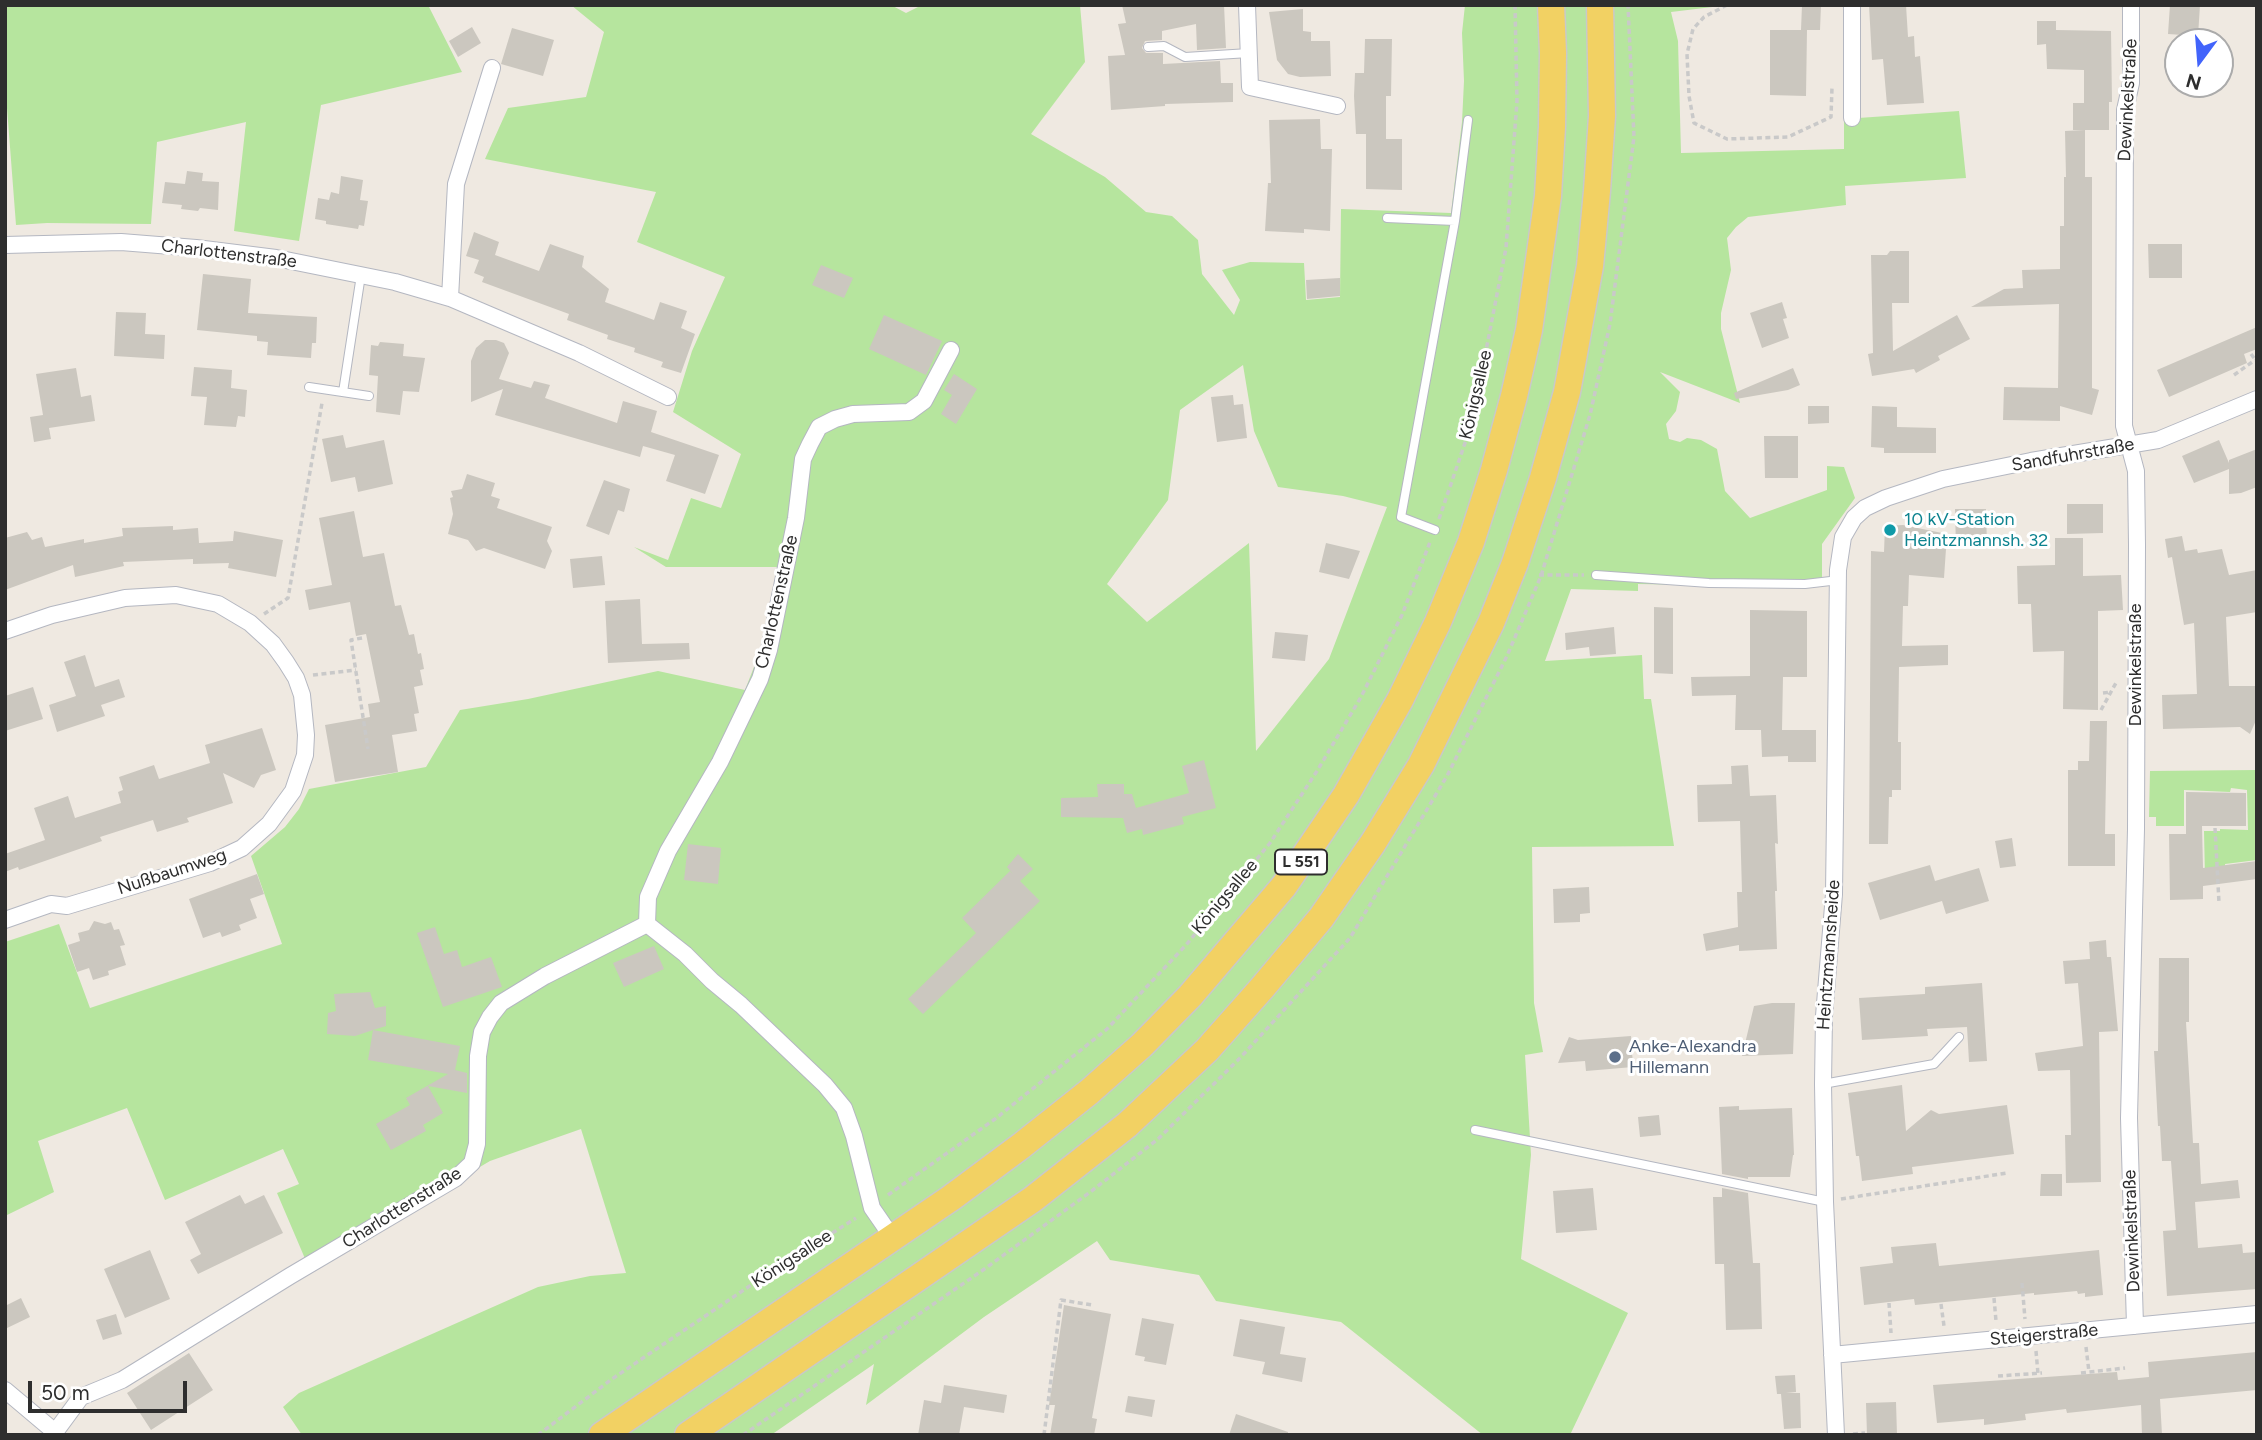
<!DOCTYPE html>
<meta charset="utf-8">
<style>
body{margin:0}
#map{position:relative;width:2262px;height:1440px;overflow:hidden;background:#efe9e1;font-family:Figtree,sans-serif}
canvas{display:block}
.frame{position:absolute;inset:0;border:7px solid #2e2e2e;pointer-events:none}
.north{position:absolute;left:2164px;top:28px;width:70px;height:70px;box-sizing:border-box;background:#fff;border:2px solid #ababab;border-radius:50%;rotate:196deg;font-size:19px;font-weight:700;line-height:28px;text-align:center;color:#2e2e2e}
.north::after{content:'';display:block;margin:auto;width:24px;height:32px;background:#4264fb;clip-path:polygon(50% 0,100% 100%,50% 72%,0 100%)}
.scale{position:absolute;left:28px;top:1381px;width:159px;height:32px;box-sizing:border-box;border:4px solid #2e2e2e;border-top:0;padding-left:9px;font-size:21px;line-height:24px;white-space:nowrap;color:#2e2e2e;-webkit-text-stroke:5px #fff;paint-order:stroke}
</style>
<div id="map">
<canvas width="2262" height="1440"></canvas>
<div class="frame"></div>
<div class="north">N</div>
<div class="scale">50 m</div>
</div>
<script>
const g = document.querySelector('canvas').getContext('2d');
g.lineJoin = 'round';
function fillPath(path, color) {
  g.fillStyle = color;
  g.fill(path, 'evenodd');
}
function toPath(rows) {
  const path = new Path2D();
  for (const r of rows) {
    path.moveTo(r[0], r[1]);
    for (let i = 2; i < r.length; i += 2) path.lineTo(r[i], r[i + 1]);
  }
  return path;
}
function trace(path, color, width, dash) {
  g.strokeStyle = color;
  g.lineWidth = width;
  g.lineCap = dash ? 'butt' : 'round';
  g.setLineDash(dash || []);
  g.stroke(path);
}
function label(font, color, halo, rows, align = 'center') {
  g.font = font + ' Figtree,sans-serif';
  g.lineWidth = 6;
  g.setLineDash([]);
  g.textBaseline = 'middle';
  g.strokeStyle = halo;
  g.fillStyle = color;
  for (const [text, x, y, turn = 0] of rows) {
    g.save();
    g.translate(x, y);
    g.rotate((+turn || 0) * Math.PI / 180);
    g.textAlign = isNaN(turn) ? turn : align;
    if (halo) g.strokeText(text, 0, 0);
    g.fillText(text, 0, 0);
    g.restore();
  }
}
const green = toPath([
 [5,5,428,5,462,72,321,105,299,241,234,231,246,122,157,142,151,224,47,223,16,225,5,82],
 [571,5,891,5,906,13,922,5,1080,5,1085,62,1031,134,1105,177,1146,212,1172,216,1198,240,1202,274,1234,315,1240,300,1222,270,1250,262,1304,263,1306,300,1340,297,1341,209,1451,213,1462,122,1464,81,1462,33,1465,5,1729,5,1671,12,1678,41,1681,153,1844,149,1844,119,1959,111,1966,178,1845,186,1846,205,1748,217,1736,227,1727,238,1731,270,1721,313,1721,329,1740,403,1660,372,1680,392,1676,411,1666,424,1669,439,1680,442,1687,438,1701,440,1717,449,1725,491,1750,518,1827,490,1827,466,1844,467,1855,498,1822,544,1822,587,1638,584,1638,591,1571,589,1545,661,1642,655,1644,699,1651,699,1674,846,1532,847,1534,1003,1543,1052,1525,1055,1531,1155,1521,1259,1628,1313,1570,1435,1483,1435,1341,1322,1216,1301,1199,1275,1110,1260,1097,1241,984,1317,866,1405,874,1364,771,1435,302,1435,283,1407,299,1393,538,1287,590,1276,626,1273,581,1129,490,1161,309,1268,277,1193,299,1184,283,1149,165,1200,127,1108,38,1141,54,1192,5,1216,5,942,59,924,90,1008,282,944,251,856,285,827,299,809,309,789,426,767,460,710,528,699,658,671,745,690,761,649,780,567,666,567,634,547,668,560,691,498,721,508,741,454,673,412,692,351,725,277,637,242,656,192,485,159,508,108,586,97,604,32],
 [1243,365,1254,431,1278,487,1343,496,1387,507,1329,659,1256,751,1249,543,1147,622,1107,584,1168,500,1180,410],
 [2257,770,2257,860,2225,864,2226,876,2205,877,2204,831,2220,831,2220,829,2248,830,2247,790,2231,788,2230,792,2184,790,2184,826,2156,826,2156,817,2149,817,2150,771]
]);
const building = toPath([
 [1122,5,1224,5,1226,48,1197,50,1196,24,1162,31,1162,40,1145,41,1142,48,1146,53,1163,53,1163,64,1220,61,1221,83,1233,83,1233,102,1165,104,1165,106,1111,110,1108,56,1125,55,1118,24,1126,23],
 [1802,5,1821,5,1820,30,1807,30,1806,96,1770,95,1770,30,1801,30],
 [1869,5,1906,5,1908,37,1914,36,1915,57,1920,56,1924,103,1887,105,1883,59,1872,60],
 [2170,5,2200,5,2198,36,2168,34],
 [1303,9,1303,31,1311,32,1311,41,1330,41,1331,76,1300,77,1288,74,1277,60,1269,12],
 [2037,21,2056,21,2056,30,2111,31,2112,102,2109,102,2109,130,2073,130,2073,103,2084,103,2084,70,2047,69,2046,44,2037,45],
 [472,27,481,43,458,57,449,41],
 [512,28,554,40,543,76,501,64],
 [1365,39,1392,39,1391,96,1386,96,1386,139,1402,139,1402,190,1366,189,1366,134,1356,134,1354,96,1355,73,1364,73],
 [1320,119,1321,149,1332,149,1330,231,1304,229,1304,233,1265,231,1268,183,1271,183,1269,120],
 [2085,130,2085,177,2092,177,2092,388,2099,390,2092,415,2060,406,2060,421,2003,420,2004,387,2058,388,2059,304,1971,307,2004,289,2023,288,2022,270,2060,269,2060,226,2064,226,2064,177,2066,177,2065,131],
 [187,171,203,173,202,181,219,182,218,210,200,208,198,211,181,209,182,205,162,203,165,182,185,184],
 [341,176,363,180,360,200,368,201,364,226,359,225,358,229,326,224,326,221,315,219,318,198,329,200,331,192,339,194],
 [474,232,499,242,495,255,539,271,550,244,584,256,582,267,609,289,605,302,654,320,660,302,687,311,681,328,695,334,681,373,661,367,663,362,634,352,635,348,607,339,608,335,567,320,569,314,482,282,484,277,474,273,479,260,466,256],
 [2148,244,2182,244,2182,278,2149,278],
 [1890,251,1909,251,1909,303,1892,303,1893,351,1957,315,1970,339,1938,356,1940,360,1916,373,1914,369,1872,376,1868,354,1873,353,1871,255,1887,255],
 [821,265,853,278,844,298,812,285],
 [203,274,251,279,248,313,317,317,316,343,312,343,311,358,267,355,268,342,257,341,257,336,197,330],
 [1340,278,1340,296,1307,299,1306,280],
 [1782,302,1787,318,1783,319,1789,338,1762,348,1750,313],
 [116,312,146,313,145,334,165,335,164,359,114,356],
 [884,315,942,341,926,375,869,349],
 [2257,327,2257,349,2244,354,2247,363,2169,397,2157,370],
 [485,340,496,340,504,343,509,353,499,379,531,388,534,381,550,385,545,398,617,423,623,401,657,411,651,432,719,455,705,494,666,481,675,455,643,446,640,457,495,415,503,389,471,402,471,361,476,348],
 [380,342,404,344,403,356,425,358,419,392,403,391,400,415,376,412,378,376,369,375,371,345,378,346],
 [194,367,232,370,231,388,247,390,245,417,238,416,236,427,204,425,207,397,191,396],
 [76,368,81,397,91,395,95,421,49,428,51,439,34,442,30,417,43,415,36,374],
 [1793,368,1800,385,1788,390,1736,399,1734,393],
 [954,374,977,389,956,424,941,414,952,395,944,390],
 [1233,395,1234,405,1243,404,1247,438,1217,442,1211,397],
 [1808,406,1829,406,1829,423,1808,424],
 [1872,406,1897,407,1897,427,1936,428,1936,453,1884,453,1884,448,1871,447],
 [343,435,346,448,384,440,393,484,358,492,355,477,331,482,322,439],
 [1764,436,1798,436,1798,478,1765,478],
 [2219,440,2229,463,2229,460,2257,449,2257,487,2241,493,2229,494,2229,469,2194,483,2182,456],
 [467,474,495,483,491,496,500,499,497,508,552,527,547,541,552,551,545,569,484,548,476,551,468,540,448,534,453,514,450,498,453,497,451,491,462,489],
 [604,480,630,489,624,512,618,510,609,535,586,526],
 [2067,504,2103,504,2103,533,2067,534],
 [1955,509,1986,509,1987,547,1956,548],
 [354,511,363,557,384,553,395,606,401,605,409,635,414,634,418,654,421,653,424,669,420,670,423,685,414,687,419,713,414,714,417,731,392,735,398,772,335,782,325,725,370,717,368,704,380,702,366,634,356,636,350,602,309,610,305,590,332,585,319,518],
 [1903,525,1947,534,1944,578,1909,575,1908,606,1903,606,1902,646,1948,645,1948,665,1899,667,1898,742,1901,742,1901,790,1892,790,1892,797,1889,797,1888,844,1869,844,1871,551,1884,552,1885,526],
 [173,526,173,530,198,528,199,543,233,541,234,531,283,540,276,577,228,568,229,563,193,564,193,559,123,562,124,566,75,577,73,565,5,590,5,538,27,532,32,540,42,537,45,547,84,539,84,543,123,536,122,528],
 [2182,536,2185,551,2197,549,2198,553,2222,549,2229,575,2257,570,2257,612,2226,617,2229,686,2257,686,2257,718,2250,734,2240,727,2163,729,2162,695,2197,694,2194,623,2184,625,2172,557,2168,558,2165,539],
 [2055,538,2083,538,2083,576,2121,575,2123,610,2098,611,2098,710,2063,709,2064,651,2033,652,2031,604,2018,604,2017,566,2055,565],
 [1326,543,1360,551,1349,579,1319,572],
 [602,556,605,585,573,588,570,559],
 [640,599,642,644,689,643,690,659,608,663,605,601],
 [1654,607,1673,608,1673,674,1654,673],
 [1750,610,1807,611,1807,677,1783,677,1782,730,1816,730,1816,762,1788,762,1788,756,1762,757,1761,730,1735,730,1736,695,1692,696,1691,677,1750,676],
 [1614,627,1616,654,1590,656,1589,647,1566,650,1565,633],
 [1275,632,1308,635,1305,661,1272,658],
 [85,655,95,687,119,679,125,697,101,705,105,716,57,732,49,705,76,696,64,662],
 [33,687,43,719,5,731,5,696],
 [2090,721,2107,721,2105,834,2115,834,2115,866,2068,866,2068,770,2078,770,2078,761,2089,761],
 [262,728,276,770,261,775,254,788,223,773,233,803,187,818,189,822,157,832,153,820,100,837,102,841,19,870,18,867,5,872,5,854,45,840,34,808,68,796,75,818,121,803,118,792,123,790,119,777,154,765,159,779,210,763,205,745],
 [1204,760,1216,808,1182,817,1184,824,1143,835,1142,829,1127,833,1123,818,1061,817,1061,798,1098,797,1097,784,1124,784,1124,794,1132,794,1136,808,1189,793,1182,766],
 [1748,765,1750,796,1776,795,1778,844,1775,843,1777,891,1775,891,1777,949,1739,951,1739,945,1706,951,1703,934,1738,927,1737,892,1742,892,1740,821,1698,822,1697,785,1732,784,1731,766],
 [2186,792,2246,793,2246,826,2202,826,2203,868,2257,861,2257,879,2203,886,2203,899,2170,900,2169,834,2186,834],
 [2012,838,2016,866,2000,868,1995,841],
 [688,844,721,848,718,884,684,880],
 [1018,854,1033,869,1020,881,1040,901,923,1014,908,999,976,933,962,918,1010,871,1013,874,1007,867],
 [1930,865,1935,881,1979,868,1989,901,1946,914,1942,901,1880,920,1868,883],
 [257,874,264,894,250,899,257,918,239,925,241,930,222,937,220,932,203,938,189,899],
 [1589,887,1590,913,1580,914,1580,922,1554,923,1553,889],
 [94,921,105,924,111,922,114,930,119,929,125,945,120,946,126,965,108,971,109,975,93,980,89,968,77,972,68,945,80,941,78,933,89,930],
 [435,927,444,954,457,950,462,967,491,957,502,987,443,1007,417,933],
 [2106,940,2107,957,2111,957,2118,1031,2099,1032,2101,1182,2066,1183,2065,1135,2071,1135,2070,1070,2038,1071,2035,1053,2083,1046,2078,983,2065,984,2063,961,2090,959,2089,942],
 [654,946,664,969,624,987,613,963],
 [2159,958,2189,958,2189,1022,2186,1022,2193,1143,2199,1143,2201,1184,2238,1180,2240,1198,2195,1202,2198,1248,2242,1244,2243,1253,2257,1252,2257,1289,2167,1296,2163,1231,2176,1230,2171,1161,2162,1161,2160,1126,2158,1126,2154,1051,2158,1051],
 [1982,983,1987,1061,1969,1062,1967,1027,1927,1029,1928,1036,1862,1040,1859,998,1925,994,1925,987],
 [370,992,375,1008,386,1006,386,1026,373,1030,460,1046,455,1070,467,1073,467,1093,428,1086,443,1113,423,1125,426,1131,391,1150,376,1124,410,1105,406,1098,448,1074,368,1060,373,1030,355,1036,327,1034,328,1013,336,1011,334,994],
 [1772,1003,1795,1003,1793,1054,1742,1056,1754,1006],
 [1631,1036,1633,1067,1586,1071,1585,1061,1558,1063,1569,1037,1578,1040],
 [1902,1085,1906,1131,1931,1110,1939,1114,2007,1105,2014,1154,1912,1167,1913,1174,1862,1181,1859,1156,1856,1156,1848,1093],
 [1739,1106,1739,1110,1792,1108,1794,1155,1793,1155,1790,1177,1748,1177,1748,1179,1722,1174,1719,1107],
 [1659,1115,1661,1135,1640,1137,1638,1117],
 [2041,1174,2062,1174,2062,1196,2040,1196],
 [1593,1188,1597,1230,1556,1233,1553,1191],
 [1722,1188,1748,1193,1753,1263,1760,1263,1762,1329,1726,1330,1724,1264,1715,1264,1713,1197,1722,1197],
 [240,1195,245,1204,264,1195,283,1233,198,1274,190,1260,201,1254,185,1222],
 [1936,1243,1939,1266,2099,1250,2103,1295,2085,1297,2085,1293,2078,1294,2077,1291,2034,1295,2034,1293,1915,1305,1914,1299,1864,1305,1860,1267,1893,1263,1891,1247],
 [150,1250,170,1299,125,1318,104,1269],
 [21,1298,30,1317,5,1329,5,1306],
 [1064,1305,1111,1314,1092,1418,1097,1419,1094,1435,1050,1435,1055,1405,1049,1405],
 [116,1314,122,1334,103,1340,96,1320],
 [1142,1318,1174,1324,1166,1365,1144,1361,1145,1357,1135,1355],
 [1240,1319,1285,1327,1280,1354,1306,1358,1302,1382,1262,1374,1265,1362,1233,1356],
 [2257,1352,2257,1390,2160,1399,2162,1435,2142,1435,2141,1405,2067,1413,2066,1409,2025,1414,2026,1420,1984,1425,1984,1419,1937,1423,1933,1385,2117,1372,2118,1380,2149,1377,2148,1362],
 [189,1353,213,1390,151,1430,127,1393],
 [1795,1375,1796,1392,1786,1393,1800,1393,1801,1428,1784,1429,1781,1394,1777,1394,1775,1376],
 [944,1385,1007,1395,1004,1413,964,1407,959,1435,918,1435,924,1400,941,1403],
 [1128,1396,1155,1400,1152,1417,1125,1412],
 [1896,1402,1897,1435,1867,1435,1866,1403],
 [1236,1414,1288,1432,1288,1435,1229,1435]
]);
const path = toPath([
 [1727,5,1704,17,1693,29,1687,54,1689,96,1694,123,1727,139,1788,137,1831,117,1832,87],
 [2251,354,2257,362],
 [2234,375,2255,360],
 [1439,519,1466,440,1476,402,1506,248,1517,101,1515,5],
 [1539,575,1584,575],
 [264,614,288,598,322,403],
 [362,638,351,640,368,749],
 [313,675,356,670],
 [2103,693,2111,692],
 [2101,710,2117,681],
 [2215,828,2219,903],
 [888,1195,995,1119,1107,1029,1186,945,1270,843,1317,771,1361,697,1402,615,1430,542],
 [1841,1199,2007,1173],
 [2022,1283,2025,1319],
 [1994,1298,1996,1321],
 [1889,1303,1891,1333],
 [1941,1304,1944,1326],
 [2086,1347,2089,1372],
 [2036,1351,2038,1374],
 [2081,1373,2125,1368],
 [1998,1376,2042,1373],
 [1853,1434,1865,1433],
 [538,1435,612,1379,760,1279,856,1218],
 [743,1435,983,1270,1089,1193,1158,1139,1240,1058,1350,938,1447,776,1507,656,1541,576,1590,415,1610,324,1634,137,1628,5],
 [1044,1435,1061,1300,1092,1305]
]);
const service = toPath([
 [1148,47,1164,46,1185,57,1249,53],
 [1387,218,1455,221],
 [309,387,369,396],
 [343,392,361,275],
 [1435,530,1401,517,1455,221,1468,120],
 [1596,575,1709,583,1805,584,1839,580],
 [1823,1084,1934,1064,1959,1037],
 [1475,1130,1825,1202]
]);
const minor = toPath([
 [1247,5,1250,87,1337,106],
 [1852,5,1852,118],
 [2131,5,2131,83,2125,110,2124,426,2136,471,2137,545,2136,829,2129,1118,2135,1326],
 [5,245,121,242,196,248,276,258,395,282,450,298,579,353,668,397],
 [450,298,456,184,492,68],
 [5,631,52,615,125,598,176,595,218,604,250,623,273,644,286,662,296,678,302,695,306,735,305,755,293,791,269,824,242,848,210,863,67,906,51,904,5,920],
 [647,924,648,897,668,851,720,762,760,679,769,650,796,518,803,459,810,444,819,427,835,419,853,414,909,412,924,401,951,350],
 [647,924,685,954,712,981,741,1005,825,1085,844,1108,854,1136,872,1208,892,1237],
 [1832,1355,2257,1314],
 [5,1390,55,1432],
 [53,1435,81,1397,122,1380,290,1276,456,1178,472,1163,477,1144,478,1056,482,1032,490,1017,501,1003,545,976,647,924],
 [1836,1435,1825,1202,1823,1084,1824,1016,1834,894,1838,570,1843,537,1854,518,1865,508,1886,498,1943,479,2031,461,2158,440,2257,399]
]);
const primary = toPath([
 [602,1435,951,1198,1021,1146,1089,1092,1142,1045,1190,996,1284,886,1346,795,1400,700,1438,622,1471,542,1494,470,1514,396,1529,330,1548,196,1552,127,1553,53,1551,5],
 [688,1435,1033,1199,1127,1125,1207,1050,1262,988,1321,918,1373,843,1421,765,1491,623,1515,563,1543,478,1567,392,1590,266,1597,191,1602,116,1600,5]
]);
const markers = [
 [1890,530,7,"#0f9aa8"],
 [1615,1057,7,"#5c6f8a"]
];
const shields = [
 [1301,862,52]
];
const shieldNames = [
 ["L 551",1301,862]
];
const streetNames = [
 ["Dewinkelstraße",2128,100,-87],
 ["Charlottenstraße",229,254,7],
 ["Königsallee",1476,395,-77],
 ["Sandfuhrstraße",2073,455,-10],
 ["Charlottenstraße",777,602,-77],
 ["Dewinkelstraße",2136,665,-90],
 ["Nußbaumweg",172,872,-18],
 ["Königsallee",1225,897,-50],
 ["Heintzmannsheide",1829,955,-86],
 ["Charlottenstraße",402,1208,-32],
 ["Dewinkelstraße",2132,1231,-92],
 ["Königsallee",792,1259,-33],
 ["Steigerstraße",2044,1335,-5]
];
const cultureNames = [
 ["10 kV-Station",1904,520],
 ["Heintzmannsh. 32",1904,541]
];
const serviceNames = [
 ["Anke-Alexandra",1629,1047],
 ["Hillemann",1629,1068]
];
fillPath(green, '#b6e59e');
fillPath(building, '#cbc7bf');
trace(service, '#b4b7c1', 10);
trace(minor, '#b4b7c1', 18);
trace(primary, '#c9c9c9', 29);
trace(path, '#c9c9c9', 3.5, [5, 3.5]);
trace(service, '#fff', 8);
trace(minor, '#fff', 16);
trace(primary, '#f2d163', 26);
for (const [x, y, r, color] of markers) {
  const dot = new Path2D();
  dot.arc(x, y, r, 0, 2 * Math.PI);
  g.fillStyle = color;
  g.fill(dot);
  trace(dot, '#fff', 2.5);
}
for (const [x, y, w] of shields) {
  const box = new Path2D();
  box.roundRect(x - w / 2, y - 12.5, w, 25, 5);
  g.fillStyle = '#fff';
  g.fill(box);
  trace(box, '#2e2e2e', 2);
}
label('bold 16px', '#2e2e2e', null, shieldNames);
label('18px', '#2e2e2e', '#fff', streetNames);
label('18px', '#0d838f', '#fff', cultureNames, 'left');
label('18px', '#4e5e75', '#fff', serviceNames, 'left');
</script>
